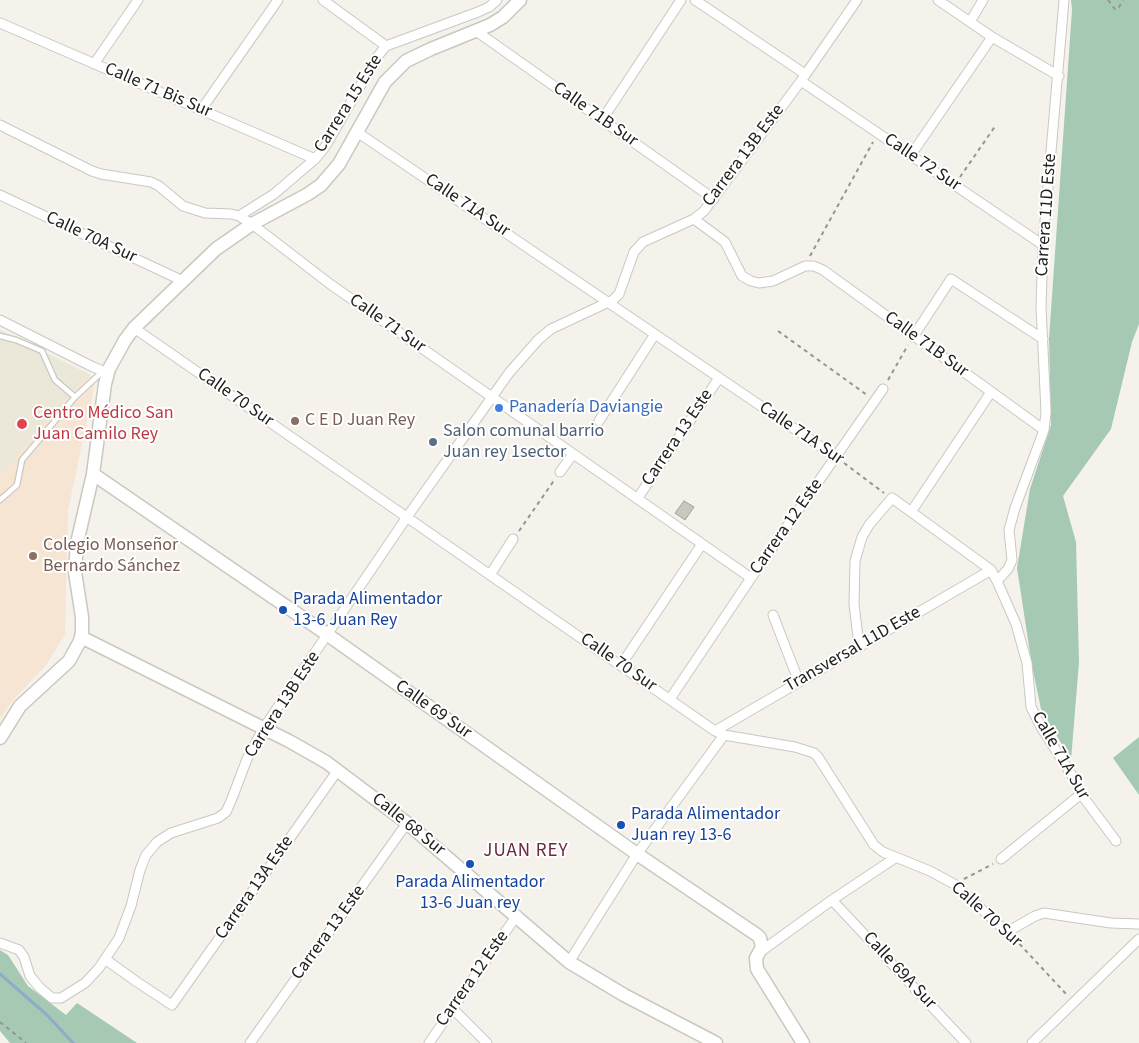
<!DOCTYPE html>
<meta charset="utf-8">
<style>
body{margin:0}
canvas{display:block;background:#f4f2eb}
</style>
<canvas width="1139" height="1043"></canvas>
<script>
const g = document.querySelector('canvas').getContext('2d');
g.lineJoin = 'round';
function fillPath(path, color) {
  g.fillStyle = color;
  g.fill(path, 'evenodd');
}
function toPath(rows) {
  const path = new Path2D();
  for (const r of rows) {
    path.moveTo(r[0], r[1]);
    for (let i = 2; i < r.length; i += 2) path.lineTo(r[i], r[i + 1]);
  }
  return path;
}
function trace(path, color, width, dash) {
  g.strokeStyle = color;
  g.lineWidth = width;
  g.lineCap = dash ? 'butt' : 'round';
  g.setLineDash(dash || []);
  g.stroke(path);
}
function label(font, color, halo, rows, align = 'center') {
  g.font = font + ' "Source Sans 3",sans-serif';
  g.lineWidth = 4;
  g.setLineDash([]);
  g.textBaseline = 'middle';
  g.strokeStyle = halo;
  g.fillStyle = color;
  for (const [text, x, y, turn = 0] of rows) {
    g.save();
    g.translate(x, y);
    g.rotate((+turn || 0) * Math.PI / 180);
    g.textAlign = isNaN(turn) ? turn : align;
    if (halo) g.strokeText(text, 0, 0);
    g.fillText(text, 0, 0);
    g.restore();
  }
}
const built = toPath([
 [0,330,89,374,0,475]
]);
const education = toPath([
 [89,374,95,383,68,510,65,634,46,665,9,705,0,719,0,475]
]);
const green = toPath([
 [1071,0,1139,0,1139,324,1132,342,1111,429,1063,496,1076,542,1079,662,1071,760,1041,709,1032,666,1017,568,1030,489,1051,425,1049,339,1072,10],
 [1139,737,1139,795,1113,758],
 [0,950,8,955,28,986,66,1015,77,1003,137,1043,10,1043,0,1031]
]);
const stream = toPath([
 [0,974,47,1015,73,1043]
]);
const building = toPath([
 [684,501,694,507,685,520,675,513,684,501]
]);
const path = toPath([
 [1108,0,1115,9,1118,9,1123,0],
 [960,177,996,125],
 [810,256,873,142],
 [778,331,867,395],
 [888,380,908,345],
 [844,463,884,493],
 [519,531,555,479],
 [964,879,993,864],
 [1014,938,1067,995],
 [0,1022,26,1043]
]);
const lane = toPath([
 [0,336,16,340,42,351,55,380,75,397],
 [0,500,17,485,22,460,75,397,102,372]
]);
const street = toPath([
 [323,0,386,46],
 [695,0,805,74],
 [938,0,992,37,1059,76],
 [970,22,983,0],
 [0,23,315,159],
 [476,31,714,199],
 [94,64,138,0],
 [801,81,1043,245],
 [201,110,278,0],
 [602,120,681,0],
 [0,125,92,171,101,174,151,182,159,186,183,206,205,213,231,214,239,216,252,224,330,284,751,578],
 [357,132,836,457],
 [911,155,992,37],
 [0,195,183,281],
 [239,216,274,194,315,159,325,147,377,57,386,46,478,12,489,7,497,0],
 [694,219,725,242,742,276,751,281,759,283,773,281,805,266,814,266,823,270,1044,430],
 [0,320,93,367,108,373],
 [134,328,715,731,724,735,795,747,814,753,818,757,874,845,883,852,930,871,954,884,1007,932,1035,916,1044,913,1111,923,1139,924],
 [913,337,951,279,1043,339],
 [599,421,655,334],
 [560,472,573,454],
 [637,499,719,378],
 [911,512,991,392],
 [490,575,513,539],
 [997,581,1008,569,1012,560,1009,530,1015,508,1044,430,1046,412,1041,307,1043,245,1064,0],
 [773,615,799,682],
 [859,646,854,604,855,561,862,537,869,525,892,498,991,570,997,581,1016,624,1027,663,1031,707,1041,727,1076,782,1081,794,1116,841],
 [621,665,702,544],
 [670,699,751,578,883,389],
 [715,731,991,570],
 [1001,859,1081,794],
 [832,900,966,1043],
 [0,943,19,950,24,957,30,976,40,988,52,998,61,998,85,983,99,968,119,938,131,906,140,870,146,855,157,842,171,833,218,818,226,812,231,801,247,759,263,729,407,517,509,373,538,340,551,329,613,300,619,294,634,252,643,242,694,219,704,211,801,81,857,0],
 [760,952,832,900,895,858],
 [105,959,137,982,172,1005,338,770],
 [569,962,637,854,724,735],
 [453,1009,487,1043],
 [250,1043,407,823],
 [429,1043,517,915],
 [1032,1043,1139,939]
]);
const secondary = toPath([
 [93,474,328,635,637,854,757,935,760,938,762,947,756,958,757,969,803,1043],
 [81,637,289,741,326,762,407,823,569,962,624,995,716,1043],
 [0,738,20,706,69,661,80,641,82,632,82,617,75,572,77,543,93,474,105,384,109,369,125,340,134,328,216,249,252,224,308,194,321,185,339,164,385,82,406,61,431,49,490,25,503,17,520,0]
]);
const markers = [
 [499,408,5,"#3f7fe0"],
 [295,421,5,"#8d6e63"],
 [22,424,6,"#e0444e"],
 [433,442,5,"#5c6f8a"],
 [33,556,5,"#8d6e63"],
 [283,610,5,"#1a4fb4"],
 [621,825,5,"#1a4fb4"],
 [470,864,5,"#1a4fb4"]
];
const streetNames = [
 ["Calle 71 Bis Sur",158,91,23],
 ["Carrera 15 Este",349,104,-58],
 ["Calle 71B Sur",595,115,35],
 ["Carrera 13B Este",744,156,-53],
 ["Calle 72 Sur",922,163,34],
 ["Calle 71A Sur",467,206,34],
 ["Carrera 11D Este",1047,215,-86],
 ["Calle 70A Sur",91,238,25],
 ["Calle 71 Sur",387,324,35],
 ["Calle 71B Sur",926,345,36],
 ["Calle 70 Sur",235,398,35],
 ["Calle 71A Sur",801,434,34],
 ["Carrera 13 Este",678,438,-56],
 ["Carrera 12 Este",787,527,-55],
 ["Transversal 11D Este",853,650,-30],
 ["Calle 70 Sur",618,663,35],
 ["Carrera 13B Este",283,705,-57],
 ["Calle 69 Sur",433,710,35],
 ["Calle 71A Sur",1060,756,60],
 ["Calle 68 Sur",408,825,39],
 ["Carrera 13A Este",255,888,-55],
 ["Calle 70 Sur",986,915,42],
 ["Carrera 13 Este",329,933,-54],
 ["Calle 69A Sur",899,971,47],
 ["Carrera 12 Este",473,979,-55]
];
const shopNames = [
 ["Panadería Daviangie",509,408]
];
const healthNames = [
 ["Centro Médico San",33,414],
 ["Juan Camilo Rey",33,435]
];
const educationNames = [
 ["C E D Juan Rey",305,421],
 ["Colegio Monseñor",43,546],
 ["Bernardo Sánchez",43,567]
];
const serviceNames = [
 ["Salon comunal barrio",443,432],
 ["Juan rey 1sector",443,453]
];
const transitNames = [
 ["Parada Alimentador",293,600],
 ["13-6 Juan Rey",293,621],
 ["Parada Alimentador",631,815],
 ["Juan rey 13-6",631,836],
 ["Parada Alimentador",470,883,"center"],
 ["13-6 Juan rey",470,904,"center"]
];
const neighbourhoodNames = [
 ["JUAN REY",526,852]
];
fillPath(built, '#ebe8da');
fillPath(education, '#f6e5d3');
fillPath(green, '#a6c9b4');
trace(stream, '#8cadc7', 3);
fillPath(building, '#c8c7c0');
trace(building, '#a19f99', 1);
trace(lane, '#c9c8c1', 7);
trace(street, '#c9c8c1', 11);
trace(secondary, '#c9c8c1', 15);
trace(path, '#979590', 2, [4, 4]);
trace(lane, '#fff', 4.5);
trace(street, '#fff', 9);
trace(secondary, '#fff', 12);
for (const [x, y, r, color] of markers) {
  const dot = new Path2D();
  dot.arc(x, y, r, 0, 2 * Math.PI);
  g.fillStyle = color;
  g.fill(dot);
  trace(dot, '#fff', 2);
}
label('18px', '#21211e', '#fff', streetNames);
label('18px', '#366cbe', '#fff', shopNames, 'left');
label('18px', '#be3a42', '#fff', healthNames, 'left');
label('18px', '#785e54', '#fff', educationNames, 'left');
label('18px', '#4e5e75', '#fff', serviceNames, 'left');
label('18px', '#164399', '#fff', transitNames, 'left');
g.letterSpacing = '1px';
label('19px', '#6c2841', '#fff', neighbourhoodNames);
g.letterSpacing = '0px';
</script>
